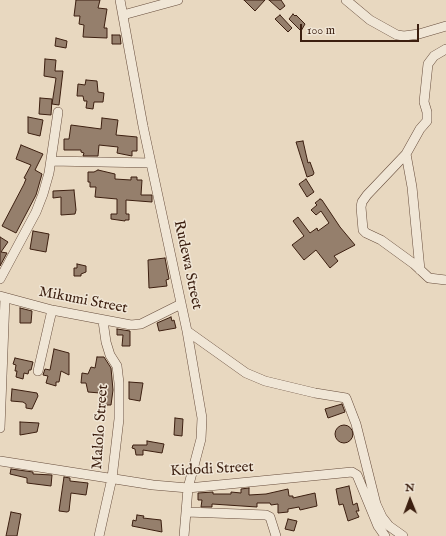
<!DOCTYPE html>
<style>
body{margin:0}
#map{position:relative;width:446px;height:536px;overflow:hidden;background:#e8d8c0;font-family:"IM FELL English",serif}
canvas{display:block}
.north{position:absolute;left:390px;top:480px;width:40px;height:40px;-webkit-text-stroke:3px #f0e6d6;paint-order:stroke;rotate:359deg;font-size:11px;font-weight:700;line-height:16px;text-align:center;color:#3c1f10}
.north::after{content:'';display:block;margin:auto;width:14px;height:18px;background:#3c1f10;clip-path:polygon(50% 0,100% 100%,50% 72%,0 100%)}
.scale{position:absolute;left:300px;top:24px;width:119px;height:18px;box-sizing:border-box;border:2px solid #3c1f10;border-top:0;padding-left:5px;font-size:12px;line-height:14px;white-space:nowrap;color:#3c1f10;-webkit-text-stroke:3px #f0e6d6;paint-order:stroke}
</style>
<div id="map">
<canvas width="446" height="536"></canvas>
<div class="north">N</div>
<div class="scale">100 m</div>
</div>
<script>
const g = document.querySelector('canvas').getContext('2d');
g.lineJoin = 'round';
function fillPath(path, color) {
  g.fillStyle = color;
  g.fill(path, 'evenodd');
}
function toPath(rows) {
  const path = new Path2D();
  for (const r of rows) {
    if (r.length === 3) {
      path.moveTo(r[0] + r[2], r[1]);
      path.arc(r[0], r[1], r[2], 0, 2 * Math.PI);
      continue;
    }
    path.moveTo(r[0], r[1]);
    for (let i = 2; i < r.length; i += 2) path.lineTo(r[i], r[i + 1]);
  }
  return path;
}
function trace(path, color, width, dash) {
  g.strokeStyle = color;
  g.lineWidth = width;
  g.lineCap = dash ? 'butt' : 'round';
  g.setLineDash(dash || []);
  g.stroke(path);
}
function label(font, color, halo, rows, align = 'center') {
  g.font = font + ' "IM FELL English",serif';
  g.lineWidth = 3;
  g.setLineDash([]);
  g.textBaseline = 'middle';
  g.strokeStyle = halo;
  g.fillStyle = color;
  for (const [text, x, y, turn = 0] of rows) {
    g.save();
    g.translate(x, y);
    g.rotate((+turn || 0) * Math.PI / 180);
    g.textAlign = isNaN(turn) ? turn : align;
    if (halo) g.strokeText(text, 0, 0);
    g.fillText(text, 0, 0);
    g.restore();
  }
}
const building = toPath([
 [76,0,100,0,98,8,107,9,104,28,107,28,107,38,83,37,84,25,79,24,80,16,74,16,76,0],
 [244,0,265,0,255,11,244,0],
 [269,0,281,0,285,6,280,10,269,0],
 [293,14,295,16,296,15,305,24,301,31,289,19,293,14],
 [280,15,292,28,288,32,275,19,280,15],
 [112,35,120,35,121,44,112,44,112,35],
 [56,38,67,41,66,48,55,46,56,38],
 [45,59,56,60,55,71,63,71,59,105,52,104,56,78,44,76,45,59],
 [86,80,97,81,98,92,104,93,103,102,94,102,93,109,86,108,87,101,84,101,83,96,77,96,78,84,85,85,86,80],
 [40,98,52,99,51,115,39,114,40,98],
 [28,117,43,120,40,136,28,133,28,117],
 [102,118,118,120,116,135,137,137,137,151,132,151,132,156,117,153,118,147,99,145,98,156,83,156,84,153,81,152,81,150,64,150,64,139,69,139,71,125,101,129,102,118],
 [303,141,308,163,310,162,314,173,313,175,307,177,296,142,303,141],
 [21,145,43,154,35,170,42,174,36,195,16,233,2,226,24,184,26,179,24,178,31,165,16,159,21,145],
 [98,170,115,174,115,179,131,180,131,177,137,177,137,180,142,180,141,195,152,195,152,202,126,200,126,214,129,214,129,220,125,220,125,221,111,219,111,214,117,214,117,199,95,197,96,187,90,187,90,182,88,182,88,172,94,172,98,170],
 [306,179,314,192,307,197,299,184,306,179],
 [74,190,76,210,75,214,61,215,61,197,53,198,53,191,74,190],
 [320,199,322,200,340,227,355,245,334,256,338,261,330,268,316,250,304,260,292,245,304,236,293,221,298,217,310,233,317,228,318,231,329,223,321,211,316,215,311,210,317,205,315,203,320,199],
 [33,231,49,234,46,252,30,249,33,231],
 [0,237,8,242,1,252,7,253,0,266,0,237],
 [165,258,169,279,166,280,167,286,149,288,148,260,165,258],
 [77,264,86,266,86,272,81,274,81,276,74,276,74,268,77,268,77,264],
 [20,308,32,311,31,323,20,323,20,308],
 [171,317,172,321,174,320,176,328,159,331,157,323,171,317],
 [117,329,130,331,130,346,122,346,123,335,117,335,117,329],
 [54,349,69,353,69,375,61,371,59,382,56,382,56,386,46,383,48,376,43,375,45,369,50,370,54,349],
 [97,357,104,357,111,368,113,390,111,405,99,405,100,393,88,392,86,383,81,383,82,373,88,374,91,367,95,368,97,357],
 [15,358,33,362,31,370,29,370,28,374,24,373,23,379,16,377,17,371,15,371,16,365,13,364,15,358],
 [129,382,143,383,140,401,129,399,129,382],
 [12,389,37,393,38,396,32,409,26,408,26,404,23,402,11,401,12,389],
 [342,404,345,412,328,418,325,409,342,404],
 [175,418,183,419,182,436,174,435,175,418],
 [20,422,39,423,37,432,20,435,20,422],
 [344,434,9],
 [147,441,164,444,162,453,143,450,143,455,136,455,135,449,132,448,133,445,147,445,147,441],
 [11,469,33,472,33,474,52,475,51,486,27,483,27,478,10,474,11,469],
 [64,477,70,478,70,481,88,483,86,495,71,493,69,511,67,512,59,511,64,477],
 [349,486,353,505,357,503,359,511,356,511,359,517,348,521,343,504,339,505,336,489,349,486],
 [249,488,249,495,266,494,288,489,289,496,293,496,293,498,315,493,317,506,300,510,299,507,288,509,288,512,278,513,278,504,271,505,270,503,257,503,257,507,212,504,212,507,201,507,202,500,198,500,198,493,213,492,213,494,231,494,231,492,241,493,241,489,249,488],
 [11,512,21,514,17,536,6,536,11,512],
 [137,515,144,516,143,518,161,520,162,532,132,526,133,520,136,521,137,515],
 [288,519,297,521,294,531,285,529,288,519]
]);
const street = toPath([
 [120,0,143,126,187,331,202,418,201,439,188,488,184,536],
 [346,0,370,20,397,35,404,36,419,34,446,26],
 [123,15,178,0],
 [446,49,434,56,428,64,424,102,427,112,427,121,420,129,406,154,367,195,362,202,361,207,363,230,366,233,381,240,414,264,429,278,446,280],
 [406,154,412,187,420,270],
 [51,161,151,163],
 [0,279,36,212,43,194,49,173,58,112],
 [0,296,52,310,131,325,141,324,181,304],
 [187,331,246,373,265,381,315,393,346,398,356,424,376,504,382,517,389,526,403,536],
 [38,371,52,310],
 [0,428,5,298],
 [0,461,153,485,188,488,352,472,357,475,378,526,385,536],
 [187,512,266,515,270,517,276,536],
 [99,536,112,478,119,419,119,383,117,366,110,355,106,342,103,321]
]);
const streetNames = [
 ["Rudewa Street",187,265,78],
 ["Mikumi Street",83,301,11],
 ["Malolo Street",101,427,-86],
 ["Kidodi Street",212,470,-3]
];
fillPath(building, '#957f6c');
trace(building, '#3c1f10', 1);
trace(street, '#674d3c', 10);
trace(street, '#f0e6d6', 9);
label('15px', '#3c1f10', '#f0e6d6', streetNames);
</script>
